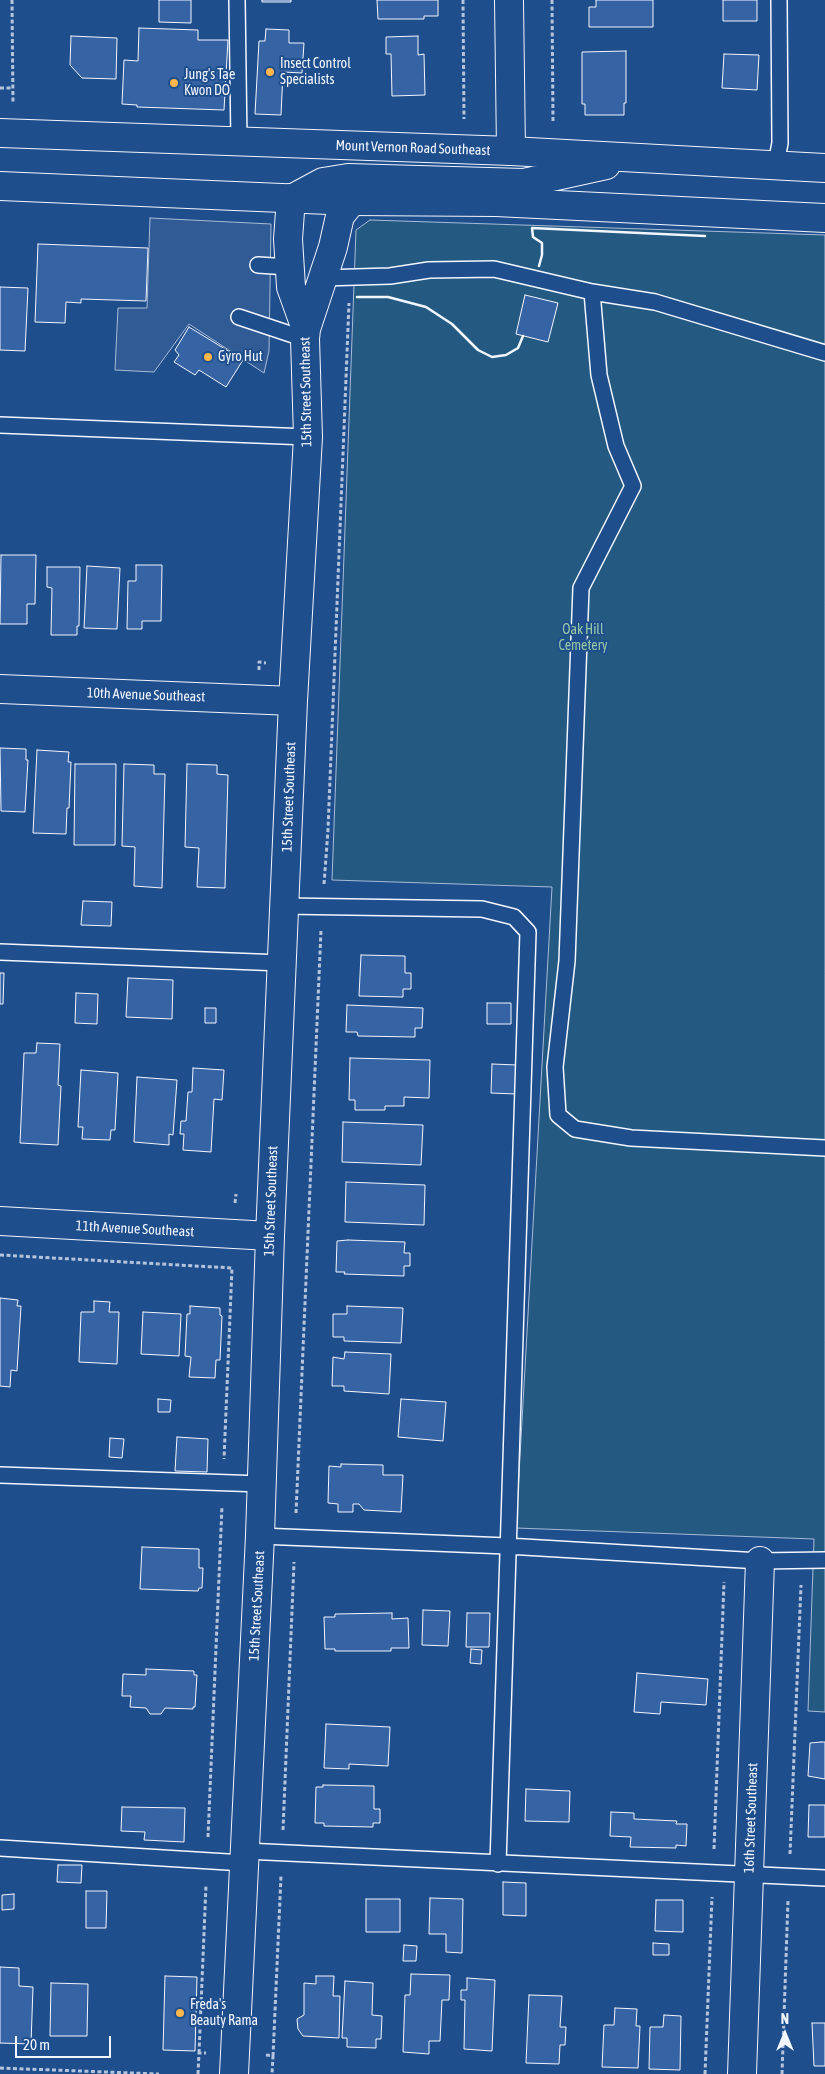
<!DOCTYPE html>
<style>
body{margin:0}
#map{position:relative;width:825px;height:2074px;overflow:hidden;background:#1f4e8c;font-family:"Asap Condensed",sans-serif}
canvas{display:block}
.north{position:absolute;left:760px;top:2009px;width:50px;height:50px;-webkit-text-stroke:4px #1f4e8c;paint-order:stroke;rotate:0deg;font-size:14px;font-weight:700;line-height:20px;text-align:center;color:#f2f6ff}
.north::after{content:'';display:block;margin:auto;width:18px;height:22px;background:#f2f6ff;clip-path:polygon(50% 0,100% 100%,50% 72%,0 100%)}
.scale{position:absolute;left:15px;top:2036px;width:96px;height:22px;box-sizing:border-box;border:2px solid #f2f6ff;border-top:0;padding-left:6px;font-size:15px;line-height:18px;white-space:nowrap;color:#f2f6ff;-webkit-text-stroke:4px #1f4e8c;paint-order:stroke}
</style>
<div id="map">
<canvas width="825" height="2074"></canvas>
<div class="north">N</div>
<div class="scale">20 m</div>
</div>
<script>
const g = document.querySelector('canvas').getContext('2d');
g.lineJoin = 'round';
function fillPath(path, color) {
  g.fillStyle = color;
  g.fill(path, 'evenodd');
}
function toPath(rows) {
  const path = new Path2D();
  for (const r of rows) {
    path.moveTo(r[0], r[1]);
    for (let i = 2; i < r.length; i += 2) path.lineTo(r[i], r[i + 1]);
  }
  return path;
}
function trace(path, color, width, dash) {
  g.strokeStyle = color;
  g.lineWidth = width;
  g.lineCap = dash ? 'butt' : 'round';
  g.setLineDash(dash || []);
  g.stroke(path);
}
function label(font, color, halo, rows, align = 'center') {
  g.font = font + ' "Asap Condensed",sans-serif';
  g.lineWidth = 4;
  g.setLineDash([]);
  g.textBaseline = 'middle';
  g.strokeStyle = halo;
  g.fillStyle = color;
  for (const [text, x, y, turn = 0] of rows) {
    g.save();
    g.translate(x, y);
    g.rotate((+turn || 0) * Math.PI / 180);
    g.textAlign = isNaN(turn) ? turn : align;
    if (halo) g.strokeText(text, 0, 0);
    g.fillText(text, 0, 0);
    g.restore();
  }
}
const green = toPath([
 [370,220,825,235,825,1712,808,1711,814,1539,516,1528,552,887,332,880,356,230,370,220]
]);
const parking = toPath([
 [150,218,271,224,269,351,264,373,189,324,154,372,115,370,118,308,147,308,150,218]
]);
const building = toPath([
 [159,0,191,0,191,23,159,22,159,0],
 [262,0,291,0,291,2,262,2,262,0],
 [377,0,438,0,438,16,424,16,424,19,378,19,377,0],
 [596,0,653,0,653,27,589,27,589,7,596,7,596,0],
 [723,0,757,0,757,21,723,21,723,0],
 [139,28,198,30,198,40,228,40,224,110,137,107,137,105,122,104,124,60,138,61,139,28],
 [266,29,289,30,289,43,304,43,302,73,283,72,281,115,255,114,259,41,265,41,266,29],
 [71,36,117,38,116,79,82,78,70,65,71,36],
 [418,36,418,55,424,54,425,95,392,96,391,54,386,54,386,37,418,36],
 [626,51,626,103,624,103,624,115,585,115,585,104,582,104,582,52,626,51],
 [724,54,759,55,757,90,722,88,724,54],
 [38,244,148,248,146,301,81,299,81,303,66,302,65,323,35,322,38,244],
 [0,287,28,288,25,351,0,350,0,287],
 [525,295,558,303,548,342,516,334,525,295],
 [189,327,243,360,226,387,199,370,195,375,174,362,179,355,175,350,189,327],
 [1,555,36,555,35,604,27,604,27,624,0,624,1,555],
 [136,565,162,565,161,621,142,621,142,629,127,629,128,581,136,581,136,565],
 [87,566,120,568,117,629,84,628,87,566],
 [47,567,80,567,79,626,77,626,77,635,51,635,52,588,47,587,47,567],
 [0,748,26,749,26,760,28,760,25,812,1,811,0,748],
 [37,750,69,752,68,762,71,762,69,808,67,808,66,834,33,833,37,750],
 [75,764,116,764,115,845,74,845,75,764],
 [124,764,154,765,154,774,165,774,162,888,134,886,135,847,122,846,124,764],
 [187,764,217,765,217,774,228,775,225,888,197,887,199,848,185,847,187,764],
 [83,901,112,902,111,926,81,925,83,901],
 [361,955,405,956,405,973,411,973,411,989,403,989,403,997,359,996,361,955],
 [0,973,4,973,3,1004,0,1004,0,973],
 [128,978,173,980,172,1019,126,1017,128,978],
 [76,993,98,994,97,1024,75,1023,76,993],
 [487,1003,511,1003,511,1024,487,1024,487,1003],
 [347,1005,423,1008,422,1028,415,1028,415,1037,358,1036,357,1032,346,1032,347,1005],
 [205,1008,216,1008,216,1023,205,1023,205,1008],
 [37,1043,60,1044,58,1085,61,1086,58,1145,20,1143,24,1053,36,1053,37,1043],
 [350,1058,430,1060,429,1098,404,1097,404,1106,385,1106,385,1110,355,1110,355,1100,349,1100,350,1058],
 [492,1064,517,1065,516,1094,491,1093,492,1064],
 [193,1068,224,1070,222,1100,214,1099,211,1152,183,1150,184,1134,180,1134,181,1121,186,1121,188,1092,192,1092,193,1068],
 [81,1070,118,1073,115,1130,111,1130,110,1140,82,1139,83,1127,78,1127,81,1070],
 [137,1077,177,1080,173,1135,169,1134,169,1145,134,1142,137,1077],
 [343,1122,423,1125,421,1165,342,1162,343,1122],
 [346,1182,425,1185,424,1225,345,1222,346,1182],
 [348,1240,405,1242,404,1253,410,1253,410,1266,404,1266,404,1276,344,1274,345,1272,336,1272,337,1241,348,1240],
 [0,1298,18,1300,17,1306,21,1306,17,1371,11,1370,10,1387,0,1386,0,1298],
 [94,1301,110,1302,109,1312,119,1312,117,1364,79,1362,81,1312,94,1312,94,1301],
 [190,1306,220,1308,220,1315,222,1316,220,1360,216,1360,215,1378,189,1377,191,1357,185,1356,187,1314,190,1314,190,1306],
 [347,1306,403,1308,401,1343,344,1341,344,1337,333,1337,333,1314,347,1314,347,1306],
 [143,1312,181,1314,179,1356,141,1354,143,1312],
 [345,1352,391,1354,389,1394,344,1391,344,1386,332,1386,333,1357,344,1359,345,1352],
 [158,1399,171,1400,170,1412,158,1412,158,1399],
 [401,1399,446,1402,443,1441,398,1437,401,1399],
 [177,1437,208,1439,207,1472,175,1471,177,1437],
 [110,1438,124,1439,122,1458,109,1457,110,1438],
 [341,1464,383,1465,383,1475,403,1475,401,1512,364,1510,359,1504,353,1504,353,1512,338,1512,338,1504,328,1503,329,1466,341,1467,341,1464],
 [142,1547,199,1549,199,1568,203,1568,202,1588,199,1588,198,1591,140,1589,142,1547],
 [423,1610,450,1611,448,1646,422,1645,423,1610],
 [392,1613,392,1619,408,1618,409,1648,391,1648,391,1651,335,1651,335,1649,325,1649,324,1617,335,1617,335,1614,392,1613],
 [467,1613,490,1613,489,1647,466,1647,467,1613],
 [471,1649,482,1650,481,1664,470,1663,471,1649],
 [146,1669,194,1671,194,1675,197,1675,195,1707,193,1707,193,1709,165,1708,161,1714,150,1714,146,1708,130,1707,131,1696,122,1696,123,1674,146,1675,146,1669],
 [637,1673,708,1679,706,1705,661,1702,660,1714,634,1712,637,1673],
 [326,1724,390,1727,388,1766,349,1764,349,1769,324,1768,326,1724],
 [821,1742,825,1742,825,1779,808,1776,810,1743,821,1742],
 [323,1785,374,1786,374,1809,380,1809,380,1823,373,1823,373,1827,324,1826,324,1823,315,1823,316,1787,323,1787,323,1785],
 [526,1789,570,1791,569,1822,525,1821,526,1789],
 [809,1805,825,1805,825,1837,808,1837,809,1805],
 [122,1807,185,1808,184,1842,144,1840,145,1832,121,1831,122,1807],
 [611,1812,634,1813,634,1819,677,1821,676,1824,687,1824,686,1846,676,1845,676,1848,630,1847,631,1837,610,1836,611,1812],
 [58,1865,82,1865,81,1883,57,1882,58,1865],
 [503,1882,526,1883,526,1916,503,1915,503,1882],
 [86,1891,107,1891,106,1928,86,1928,86,1891],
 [14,1894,14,1909,2,1910,2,1895,14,1894],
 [430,1898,463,1899,462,1953,446,1952,446,1934,429,1934,430,1898],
 [366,1899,400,1899,400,1932,366,1932,366,1899],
 [656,1900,683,1900,683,1932,655,1931,656,1900],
 [653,1943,669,1944,669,1955,653,1955,653,1943],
 [404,1945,417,1946,416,1961,403,1961,404,1945],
 [0,1967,19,1968,19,1986,33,1987,31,2044,0,2043,0,1967],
 [411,1974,450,1975,449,2000,442,2000,440,2041,429,2041,429,2054,403,2052,405,1995,410,1995,411,1974],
 [165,1976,197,1977,195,2051,163,2050,165,1976],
 [316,1976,334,1976,333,1996,340,1996,339,2038,303,2036,298,2029,297,2019,304,2015,304,1983,316,1984,316,1976],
 [467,1978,495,1980,492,2051,464,2049,465,2000,461,2000,461,1990,467,1990,467,1978],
 [345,1981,373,1983,372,2015,382,2016,381,2039,376,2039,376,2048,347,2047,347,2038,342,2038,345,1981],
 [51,1983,88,1984,87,2036,50,2036,51,1983],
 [529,1995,562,1996,560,2027,566,2027,565,2045,560,2045,559,2064,526,2063,529,1995],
 [615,2008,637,2009,636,2026,640,2026,638,2068,602,2067,604,2025,614,2025,615,2008],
 [664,2015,681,2016,680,2070,649,2069,650,2027,663,2027,664,2015],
 [812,2023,825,2023,825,2066,814,2066,812,2023]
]);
const path = toPath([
 [12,0,13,104],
 [463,0,464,119],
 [552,0,553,122],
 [0,88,13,88],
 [259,670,259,662,266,663],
 [324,884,328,830,349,303],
 [235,1203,236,1194],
 [0,1255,232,1268,224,1459],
 [296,1513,321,930],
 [283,1830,294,1562],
 [208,1837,222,1506],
 [714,1849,724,1582],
 [790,1854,801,1585],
 [199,2053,206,1885],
 [266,2055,273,2056,272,2074],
 [273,2056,281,1876],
 [0,2068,159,2074],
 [198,2074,199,2053,206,2053],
 [705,2074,712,1897],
 [782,2074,788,1900]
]);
const lane = toPath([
 [237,0,239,141],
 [776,164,780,143,779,0],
 [258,265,289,267],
 [322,278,390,276,429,270,494,269,592,292,655,302,825,353],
 [592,292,599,375,616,446,633,486,581,588,567,961,555,1067,558,1115,575,1129,631,1138,825,1148],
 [239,317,305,339],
 [0,425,308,437],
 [284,906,482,909,514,917,528,932,498,1864],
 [0,952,282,963],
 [0,1475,262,1484],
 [260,1536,507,1546,760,1561,825,1560],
 [0,1848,244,1863],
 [245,1851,825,1878]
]);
const street = toPath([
 [509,0,511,151],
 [291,198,288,239,291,287,306,329],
 [0,689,293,701],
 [0,1221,270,1236],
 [234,2074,260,1536,270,1236,293,701,308,437,305,339,306,329,333,247,340,216,352,201],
 [742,2074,760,1561]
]);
const primary = toPath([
 [0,133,511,151,825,168],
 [0,186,352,201,496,202,825,218],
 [297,196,323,182,348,178,524,183,606,165]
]);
const wall = toPath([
 [539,266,542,255,542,243,533,237,532,228,705,236],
 [357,297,388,297,426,307,452,324,478,350,492,357,506,355,518,348,523,336]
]);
const markers = [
 [270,72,5,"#ffb74d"],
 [174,83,5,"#ffb74d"],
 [208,357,5,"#ffb74d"],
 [180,2013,5,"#ffb74d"]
];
const poiNames = [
 ["Insect Control",280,64],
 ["Specialists",280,80],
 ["Jung's Tae",184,75],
 ["Kwon DO",184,91],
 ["Gyro Hut",218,357],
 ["Freda's",190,2005],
 ["Beauty Rama",190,2021]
];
const streetNames = [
 ["Mount Vernon Road Southeast",413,148,2],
 ["15th Street Southeast",306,392,-91],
 ["10th Avenue Southeast",146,695,2],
 ["15th Street Southeast",289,797,-88],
 ["15th Street Southeast",271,1201,-88],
 ["11th Avenue Southeast",135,1229,3],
 ["15th Street Southeast",257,1606,-87],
 ["16th Street Southeast",751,1818,-88]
];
const parkNames = [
 ["Oak Hill",583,630],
 ["Cemetery",583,646]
];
fillPath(green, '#245a82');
trace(green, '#a8bbd7', 1);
fillPath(parking, '#305b95');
trace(parking, '#a8bbd7', 1);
fillPath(building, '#3563a3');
trace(building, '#f2f6ff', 1);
trace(lane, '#f2f6ff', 18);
trace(street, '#f2f6ff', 30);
trace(primary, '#f2f6ff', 30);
trace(path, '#b3c4dc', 3, [4, 2.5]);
trace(lane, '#1f4e8c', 15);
trace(street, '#1f4e8c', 28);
trace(primary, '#1f4e8c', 28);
trace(wall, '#f2f6ff', 2.5);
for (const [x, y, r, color] of markers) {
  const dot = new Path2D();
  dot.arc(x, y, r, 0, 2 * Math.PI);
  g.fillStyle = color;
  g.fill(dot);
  trace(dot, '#1f4e8c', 2);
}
label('14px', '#f2f6ff', '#1f4e8c', poiNames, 'left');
label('14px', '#f2f6ff', '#1f4e8c', streetNames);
label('14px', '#97c8a6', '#1f4e8c', parkNames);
</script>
